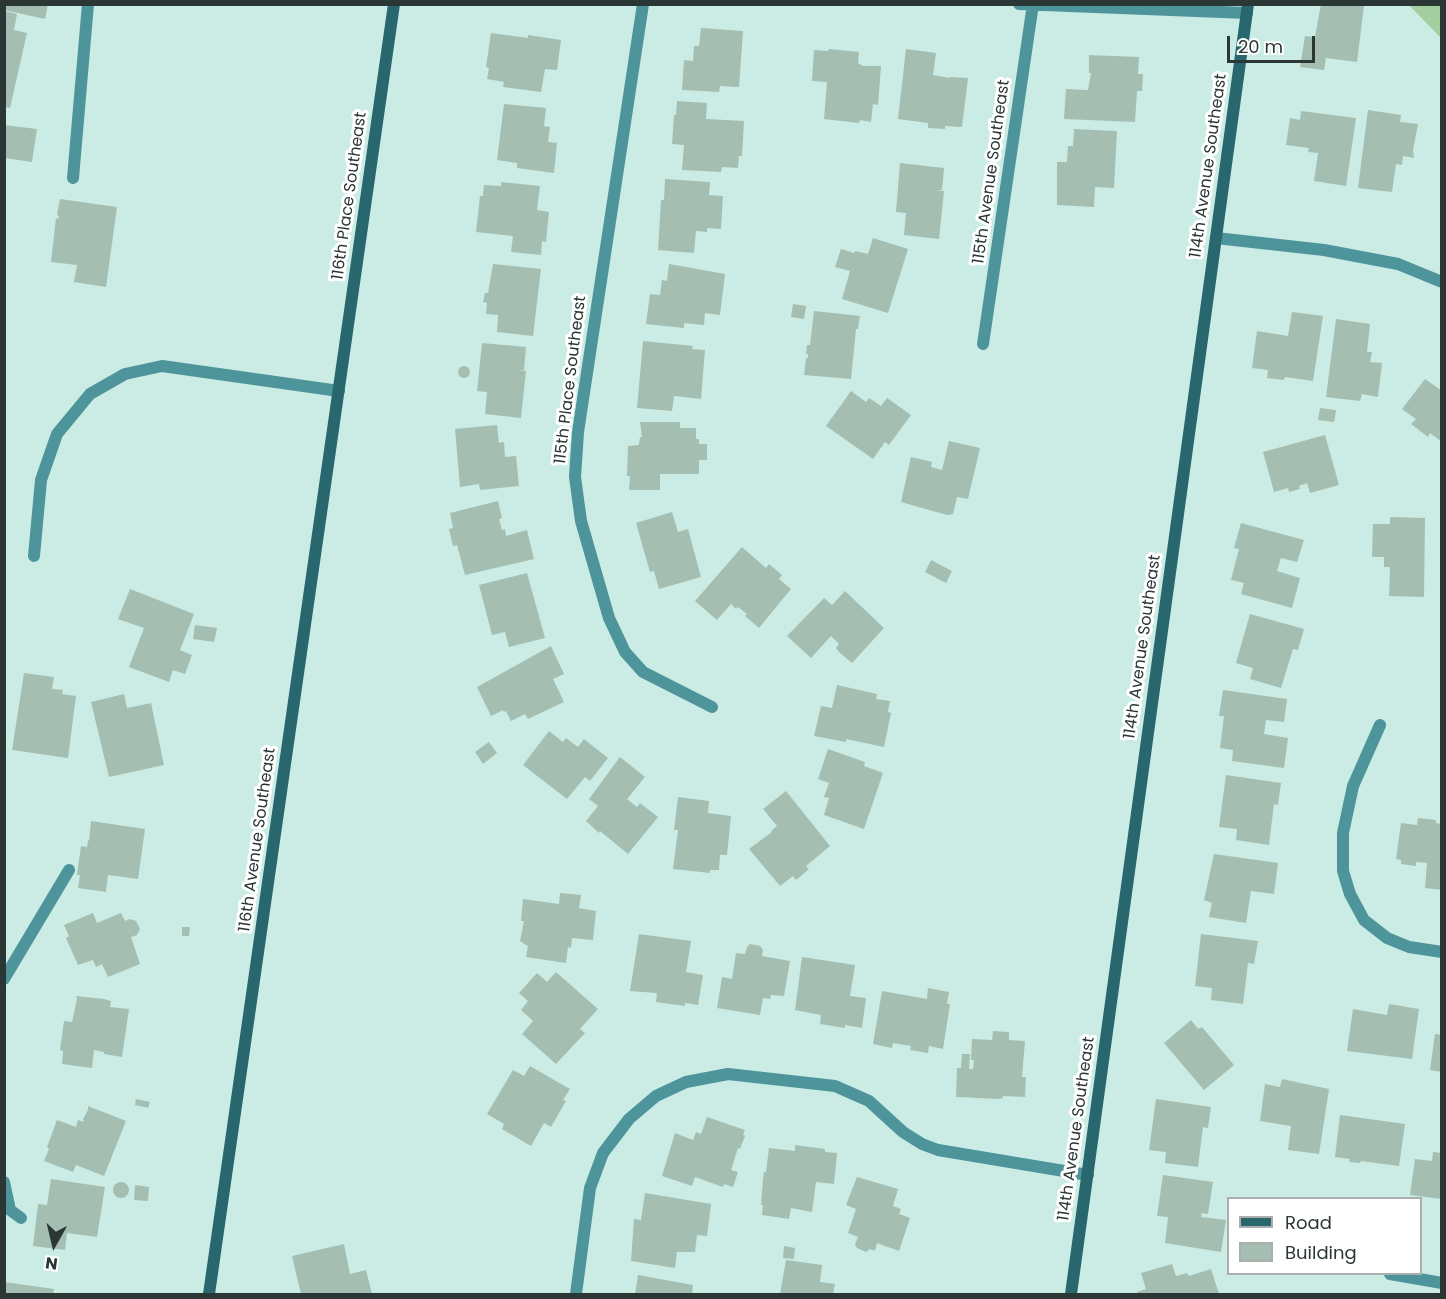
<!DOCTYPE html>
<style>
body{margin:0}
#map{position:relative;width:1446px;height:1299px;overflow:hidden;background:#cbebe5;font-family:Poppins,sans-serif}
canvas{display:block}
.frame{position:absolute;inset:0;border:6px solid #2a3734;pointer-events:none}
.legend{position:absolute;left:1227px;top:1197px;width:195px;height:78px;box-sizing:border-box;background:#fff;border:2px solid #aaafae;margin:0;padding:8px 10px;list-style:none;font-size:18px;color:#2a3734}
.legend li{display:flex;align-items:center;gap:12px;height:30px}
.legend b{width:30px;border:2px solid #aaafae}
.north{position:absolute;left:24px;top:1215px;width:60px;height:60px;-webkit-text-stroke:4px #fff;paint-order:stroke;rotate:188deg;font-size:16px;font-weight:700;line-height:24px;text-align:center;color:#2a3734}
.north::after{content:'';display:block;margin:auto;width:21px;height:27px;background:#2a3734;clip-path:polygon(50% 0,100% 100%,50% 72%,0 100%)}
.scale{position:absolute;left:1227px;top:36px;width:88px;height:27px;box-sizing:border-box;border:3px solid #2a3734;border-top:0;padding-left:8px;font-size:18px;line-height:21px;white-space:nowrap;color:#2a3734;-webkit-text-stroke:4px #fff;paint-order:stroke}
</style>
<div id="map">
<canvas width="1446" height="1299"></canvas>
<div class="frame"></div>
<ul class="legend">
<li><b style="height:8px;background:#27676d"></b>Road</li>
<li><b style="height:16px;background:#a4bfb1"></b>Building</li>
</ul>
<div class="north">N</div>
<div class="scale">20 m</div>
</div>
<script>
const g = document.querySelector('canvas').getContext('2d');
g.lineJoin = 'round';
function fillPath(path, color) {
  g.fillStyle = color;
  g.fill(path, 'evenodd');
}
function toPath(rows) {
  const path = new Path2D();
  for (const r of rows) {
    if (r.length === 3) {
      path.moveTo(r[0] + r[2], r[1]);
      path.arc(r[0], r[1], r[2], 0, 2 * Math.PI);
      continue;
    }
    path.moveTo(r[0], r[1]);
    for (let i = 2; i < r.length; i += 2) path.lineTo(r[i], r[i + 1]);
  }
  return path;
}
function trace(path, color, width, dash) {
  g.strokeStyle = color;
  g.lineWidth = width;
  g.lineCap = dash ? 'butt' : 'round';
  g.setLineDash(dash || []);
  g.stroke(path);
}
function label(font, color, halo, rows, align = 'center') {
  g.font = font + ' Poppins,sans-serif';
  g.lineWidth = 6;
  g.setLineDash([]);
  g.textBaseline = 'middle';
  g.strokeStyle = halo;
  g.fillStyle = color;
  for (const [text, x, y, turn = 0] of rows) {
    g.save();
    g.translate(x, y);
    g.rotate((+turn || 0) * Math.PI / 180);
    g.textAlign = isNaN(turn) ? turn : align;
    if (halo) g.strokeText(text, 0, 0);
    g.fillText(text, 0, 0);
    g.restore();
  }
}
const green = toPath([
 [1409,5,1441,5,1441,38]
]);
const building = toPath([
 [4,4,48,4,45,19,4,10],
 [1321,4,1364,6,1357,62,1326,58,1324,70,1300,67,1305,36,1315,37],
 [4,11,17,14,14,30,27,33,10,108,4,107],
 [701,28,743,31,739,87,720,86,719,92,682,90,684,60,693,61,694,46,699,46],
 [491,33,528,38,528,35,561,40,557,70,545,69,541,92,503,87,504,82,487,79,489,68,486,67],
 [829,49,859,52,858,63,863,66,881,66,878,105,873,104,871,122,860,120,859,123,824,119,827,82,812,81,814,50,828,51],
 [906,49,936,53,933,75,950,78,951,77,968,78,962,127,945,126,945,129,928,128,928,123,898,119],
 [1089,55,1139,57,1138,74,1143,74,1142,91,1137,91,1135,122,1064,119,1066,89,1088,90,1091,73,1089,73],
 [677,101,707,103,706,119,744,121,742,156,739,156,738,168,722,167,721,172,682,170,684,145,672,144,674,115,676,115],
 [504,104,546,108,544,126,550,127,548,142,557,143,554,173,517,168,517,163,497,160],
 [1368,110,1401,115,1400,122,1418,124,1413,150,1414,158,1403,156,1402,165,1396,164,1392,192,1358,188],
 [1301,111,1356,118,1346,186,1314,181,1318,153,1308,152,1309,148,1286,145,1290,118,1300,120],
 [4,125,37,129,32,162,4,158],
 [1074,129,1117,131,1114,188,1095,187,1094,207,1057,205,1057,162,1067,162,1068,146,1073,146],
 [900,163,944,168,942,190,935,190,944,191,939,239,904,235,906,213,896,212],
 [665,179,710,182,709,195,723,196,721,229,707,228,707,232,696,231,694,253,658,250,661,200,664,200],
 [501,182,540,186,537,210,549,212,546,242,542,241,541,255,511,252,513,236,476,232,480,196,483,196,484,185,501,186],
 [60,199,117,207,106,287,74,282,77,265,51,262,56,218,58,219,59,216,57,215],
 [873,238,908,249,888,313,842,299,850,271,835,267,841,249,854,253,855,251,868,254],
 [493,264,541,269,533,336,497,332,498,315,486,314,487,303,483,302,485,293,488,293],
 [669,264,725,274,720,315,705,313,704,325,684,323,684,328,646,324,650,294,660,295,662,280,667,281],
 [793,304,806,306,804,319,791,317],
 [814,311,860,316,858,329,856,329,851,379,804,375,806,358,808,358,808,354,806,354,807,345,810,345],
 [1292,312,1323,316,1313,381,1285,377,1284,380,1267,378,1268,370,1252,368,1257,331,1288,336],
 [1336,319,1370,324,1367,352,1372,352,1370,362,1382,363,1378,397,1362,394,1360,401,1326,397],
 [643,341,693,346,692,349,705,350,701,399,674,396,672,411,637,408],
 [482,343,526,347,524,370,517,370,526,371,521,418,485,414,487,392,477,391],
 [464,372,6],
 [1425,379,1442,391,1442,442,1430,433,1428,437,1411,424,1416,419,1402,409],
 [851,391,866,402,869,398,881,406,887,398,911,415,889,445,885,442,873,459,826,426],
 [1320,408,1336,410,1334,422,1318,420],
 [640,422,680,422,680,428,696,428,696,439,699,439,699,444,707,444,707,460,699,460,699,474,660,474,660,490,629,490,630,476,627,476,628,446,639,445,640,437,642,437],
 [497,425,499,443,504,442,505,457,516,456,519,486,480,490,479,484,460,487,455,429],
 [1325,435,1339,485,1310,493,1307,483,1299,486,1300,489,1289,492,1288,488,1274,492,1263,452],
 [949,441,980,448,968,499,957,497,953,514,947,515,901,502,911,457,932,462,931,467,942,470],
 [498,501,502,518,499,519,502,530,505,529,506,536,527,530,534,559,465,575,457,545,453,546,449,529,453,528,450,513],
 [672,512,678,532,688,529,701,577,659,589,654,571,650,572,636,523],
 [1390,517,1425,518,1424,597,1389,596,1390,567,1384,567,1384,557,1372,557,1373,524,1390,524],
 [1241,523,1304,540,1297,562,1281,558,1277,571,1300,578,1292,608,1241,594,1244,583,1231,580,1239,549,1234,548],
 [742,547,766,568,769,564,782,575,779,579,791,589,759,628,745,616,747,614,738,607,736,609,731,604,717,620,695,601],
 [931,560,952,571,946,583,925,572],
 [527,573,545,638,509,647,505,632,492,635,479,585],
 [130,589,194,614,180,650,192,655,185,674,173,670,169,682,129,667,144,628,118,619],
 [845,591,884,628,852,663,839,652,836,648,839,644,831,636,811,658,787,636,824,598,832,605],
 [1250,614,1304,629,1298,650,1293,649,1281,688,1250,679,1253,668,1236,663],
 [195,625,217,628,214,642,193,639],
 [551,646,564,674,553,679,564,702,528,719,525,714,511,721,506,711,504,712,503,710,491,716,477,687],
 [24,673,54,677,52,689,63,690,62,694,76,696,68,758,12,750],
 [837,685,877,694,876,699,890,701,888,712,891,713,884,747,846,739,846,742,814,736,821,706,832,708],
 [1223,690,1287,699,1284,722,1266,720,1264,734,1288,738,1284,768,1232,761,1233,750,1220,748,1224,716,1219,716],
 [124,694,127,708,151,703,164,765,109,777,91,702],
 [549,731,563,742,566,738,578,747,584,739,608,758,590,781,585,777,567,799,523,765],
 [489,742,497,753,483,764,475,752],
 [828,749,865,762,864,766,883,773,864,829,824,815,829,798,824,797,829,783,818,779],
 [620,757,645,777,627,799,637,807,640,803,658,817,628,854,600,831,599,833,586,821,598,806,589,799],
 [1226,775,1281,783,1278,805,1274,804,1269,845,1236,840,1237,829,1219,827],
 [786,791,830,846,806,866,809,869,796,880,793,876,780,886,749,849,772,832,771,831,777,826,763,809],
 [678,797,709,801,708,813,731,816,727,855,720,855,719,870,710,870,710,873,673,869,678,830,674,830],
 [1418,818,1436,820,1436,823,1442,824,1442,890,1425,888,1427,863,1416,862,1416,866,1401,864,1401,860,1396,859,1401,823,1417,825],
 [91,821,145,829,138,879,108,875,106,892,78,888,80,875,77,875,81,846,87,847,88,840,89,841],
 [1214,854,1278,863,1274,894,1251,891,1246,923,1209,917,1212,903,1204,900],
 [560,893,581,895,579,908,596,911,593,940,572,938,571,948,568,947,566,963,526,957,528,946,520,941,524,921,521,921,523,899,559,904],
 [93,913,97,923,121,913,125,921,130,919,136,921,140,929,137,935,131,937,140,964,108,977,102,964,96,967,93,960,78,965,66,938,69,936,64,925],
 [182,927,190,927,189,936,182,936],
 [639,934,691,941,686,972,703,975,698,1005,685,1003,685,1006,656,1002,657,993,630,991],
 [1201,934,1258,941,1254,964,1248,963,1243,1004,1211,1000,1212,988,1195,986],
 [750,944,760,946,763,950,762,956,790,961,784,996,771,995,770,999,763,998,760,1015,717,1008,722,977,732,979,736,953,745,954,747,947],
 [802,957,855,965,850,996,866,998,862,1028,845,1025,845,1028,820,1024,821,1015,795,1010],
 [556,972,598,1009,580,1029,585,1033,556,1064,522,1034,533,1021,521,1010,528,1001,519,993,537,973,547,982],
 [928,988,949,992,947,1004,950,1004,943,1049,929,1046,928,1053,910,1050,911,1046,893,1043,892,1048,873,1044,882,991,927,999],
 [76,996,104,999,111,1001,110,1007,129,1009,122,1057,104,1054,104,1052,94,1050,92,1068,62,1064,63,1051,60,1050,64,1021,72,1022,77,999],
 [1389,1004,1419,1009,1412,1059,1347,1051,1353,1009,1387,1015],
 [1191,1020,1198,1029,1202,1027,1234,1065,1204,1090,1164,1043],
 [993,1031,1009,1032,1009,1040,1025,1041,1022,1077,1026,1077,1025,1097,1003,1096,1003,1098,999,1099,956,1097,957,1068,961,1068,962,1054,970,1054,969,1069,973,1069,974,1060,971,1060,972,1039,992,1040],
 [1435,1034,1442,1035,1442,1072,1430,1070],
 [530,1066,570,1089,563,1100,566,1101,551,1127,544,1123,531,1146,502,1129,504,1124,487,1114,513,1070,524,1076],
 [1282,1079,1329,1089,1319,1154,1288,1150,1291,1126,1260,1121,1265,1084,1280,1087],
 [136,1099,150,1102,148,1108,135,1105],
 [1156,1099,1211,1107,1208,1128,1203,1127,1198,1167,1165,1163,1166,1152,1149,1150],
 [88,1106,126,1121,104,1176,76,1165,73,1172,44,1161,49,1149,47,1147,57,1120,76,1127,78,1120,84,1122,83,1119,88,1110],
 [1340,1115,1405,1124,1399,1166,1361,1161,1360,1163,1349,1162,1350,1159,1335,1157],
 [707,1117,745,1130,743,1135,745,1136,740,1149,738,1148,731,1170,738,1172,733,1187,724,1184,723,1187,695,1177,692,1186,662,1176,675,1133,693,1140,696,1132,701,1134],
 [795,1145,825,1149,825,1152,837,1153,834,1184,816,1182,812,1212,791,1208,789,1219,762,1215,763,1205,761,1205,763,1179,764,1172,766,1172,769,1148,795,1151],
 [1433,1152,1442,1153,1442,1199,1410,1195,1415,1159,1432,1161],
 [1163,1175,1213,1182,1208,1214,1202,1213,1201,1217,1226,1220,1221,1252,1165,1243,1168,1217,1157,1216],
 [857,1177,898,1189,893,1206,901,1209,899,1214,910,1218,899,1251,877,1243,875,1251,870,1249,866,1252,857,1248,855,1245,858,1237,848,1233,856,1209,846,1205],
 [51,1179,105,1187,97,1237,67,1233,65,1250,33,1246,38,1204,47,1205],
 [121,1190,8],
 [135,1185,149,1187,148,1201,134,1200],
 [645,1193,711,1204,707,1236,697,1235,695,1252,677,1252,675,1268,631,1261,634,1219,641,1220],
 [344,1244,350,1274,366,1270,372,1294,301,1294,292,1256],
 [784,1246,795,1248,794,1259,783,1258],
 [786,1260,822,1265,820,1282,835,1284,833,1294,780,1294],
 [1172,1264,1176,1276,1187,1273,1189,1276,1211,1269,1219,1294,1138,1294,1137,1292,1146,1289,1141,1273],
 [638,1275,693,1285,692,1294,635,1294],
 [4,1282,54,1289,53,1294,4,1294]
]);
const lane = toPath([
 [73,178,88,4],
 [4,979,69,870],
 [4,1182,10,1210,21,1218]
]);
const street = toPath([
 [643,4,578,432,575,477,581,521,609,618,625,652,643,672,712,707],
 [1019,4,1247,13],
 [1216,238,1324,250,1398,264,1442,282],
 [983,344,1033,4],
 [34,556,41,480,57,434,90,394,125,374,162,366,339,391],
 [1380,725,1353,786,1343,833,1343,871,1350,894,1364,920,1387,938,1409,947,1442,952],
 [1390,1274,1442,1283],
 [576,1294,590,1188,603,1153,629,1119,656,1096,686,1082,728,1074,835,1086,869,1101,903,1132,922,1144,938,1150,1088,1175]
]);
const secondary = toPath([
 [209,1294,394,4],
 [1071,1294,1248,4]
]);
const streetNames = [
 ["114th Avenue Southeast",1209,166,-82],
 ["115th Avenue Southeast",992,172,-82],
 ["116th Place Southeast",350,196,-82],
 ["115th Place Southeast",571,380,-83],
 ["114th Avenue Southeast",1143,647,-82],
 ["116th Avenue Southeast",258,840,-82],
 ["114th Avenue Southeast",1077,1129,-82]
];
fillPath(green, '#a3ce9f');
fillPath(building, '#a4bfb1');
trace(lane, '#4e949b', 12);
trace(street, '#4e949b', 12);
trace(secondary, '#27676d', 12);
label('16px', '#2a3734', '#fff', streetNames);
</script>
